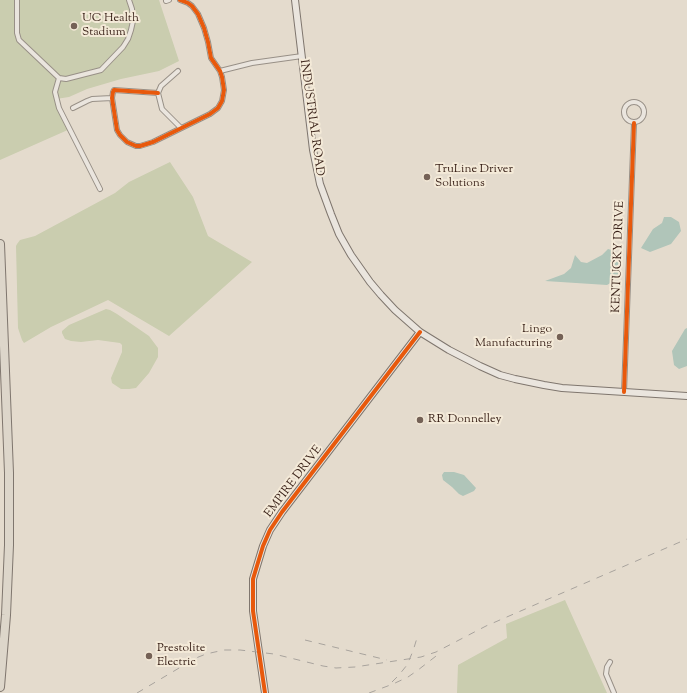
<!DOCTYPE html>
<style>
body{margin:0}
canvas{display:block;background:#e4dbcd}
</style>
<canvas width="687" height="693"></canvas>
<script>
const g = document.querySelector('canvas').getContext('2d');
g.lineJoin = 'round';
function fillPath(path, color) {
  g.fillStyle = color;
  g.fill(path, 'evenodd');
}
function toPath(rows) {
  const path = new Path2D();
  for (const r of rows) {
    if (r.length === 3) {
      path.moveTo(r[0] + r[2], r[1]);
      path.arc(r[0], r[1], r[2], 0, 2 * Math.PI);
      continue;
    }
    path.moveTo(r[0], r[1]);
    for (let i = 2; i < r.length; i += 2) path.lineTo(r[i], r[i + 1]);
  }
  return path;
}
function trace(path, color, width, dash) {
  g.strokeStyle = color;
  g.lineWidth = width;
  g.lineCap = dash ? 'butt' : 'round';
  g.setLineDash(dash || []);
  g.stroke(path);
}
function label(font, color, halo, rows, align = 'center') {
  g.font = font + ' "Sorts Mill Goudy",serif';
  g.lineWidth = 4;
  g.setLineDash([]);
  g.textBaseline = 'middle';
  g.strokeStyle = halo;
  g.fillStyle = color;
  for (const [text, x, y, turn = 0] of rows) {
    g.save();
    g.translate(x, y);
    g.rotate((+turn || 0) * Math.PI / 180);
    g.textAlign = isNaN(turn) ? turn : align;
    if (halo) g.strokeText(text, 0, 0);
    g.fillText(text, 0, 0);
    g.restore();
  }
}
const green = toPath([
 [0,0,159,0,179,61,159,71,121,79,87,89,69,97,56,99,70,129,0,160],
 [170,162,193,197,208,236,252,262,169,336,108,300,51,327,24,343,22,340,18,328,16,246,17,244,20,240,35,236,115,193,129,182],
 [106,309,110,310,117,314,149,336,158,348,158,357,149,373,136,388,129,389,121,389,112,383,111,378,122,352,122,345,120,343,98,340,81,342,71,341,65,339,62,333,62,331,69,325],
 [565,600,607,693,457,693,458,665,507,638,506,624]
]);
const water = toPath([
 [664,217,671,217,679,222,681,231,671,244,650,252,641,248,653,229,662,223],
 [608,249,615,251,619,258,619,273,614,281,607,285,545,281,564,274,571,268,575,255,581,262,587,263,602,255],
 [687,328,687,366,679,369,674,365,672,351,685,329],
 [444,472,454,472,464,475,476,488,474,491,463,496,459,494,452,487,443,480,442,475]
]);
const street = toPath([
 [17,0,17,33,19,40,59,78,55,92,59,108,100,189],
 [166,1,169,0],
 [220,71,252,63,302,56],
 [59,78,66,79,101,70,123,47,128,39,131,30,133,21,132,9,129,0],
 [158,93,114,90,113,92,112,98,117,130,120,135,127,142,136,146,140,146,153,142,210,114,218,108,222,101,224,90,222,77,220,71,211,58,208,42,204,28,198,14,192,6,188,3,180,0],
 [158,93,162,109,181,128],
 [158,93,161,86,178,71],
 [634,112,10],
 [73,108,87,101,92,99,112,98],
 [624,392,634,123],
 [610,662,607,667,606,674,614,693]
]);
const secondary = toPath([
 [295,0,313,150,320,184,331,214,339,234,351,255,370,282,381,295,395,310,420,332,449,350,480,366,500,375,515,379,544,385,562,388,687,396],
 [265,693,253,611,253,579,263,546,270,530,282,512,420,332]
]);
const highway = toPath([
 [0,244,9,473,9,545,6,615,0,687]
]);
const rail = toPath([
 [305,640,387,660],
 [392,682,399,675,407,665,413,651,417,638],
 [137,693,196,658,206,654,224,650,240,650,274,654,323,666,336,668,355,667,421,657,436,652,486,626,687,539],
 [369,693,393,684,408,677,418,670,440,653]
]);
const cycleway = toPath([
 [158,93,114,90,113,92,112,98,117,130,120,135,127,142,136,146,140,146,153,142,210,114,218,108,222,101,224,90,222,77,220,71,211,58,208,42,204,28,198,14,192,6,188,3,180,0],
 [624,392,634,123],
 [265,693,253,611,253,579,263,546,270,530,282,512,420,332]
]);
const markers = [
 [74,26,4,"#746156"],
 [427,177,4,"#746156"],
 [560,337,4,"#746156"],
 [420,420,4,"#746156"],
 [149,656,4,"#746156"]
];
const poiNames = [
 ["UC Health",82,19],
 ["Stadium",82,33],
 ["TruLine Driver",435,170],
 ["Solutions",435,184],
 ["Lingo",552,330,"right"],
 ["Manufacturing",552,344,"right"],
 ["RR Donnelley",428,420],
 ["Prestolite",157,649],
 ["Electric",157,663]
];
const streetNames = [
 ["INDUSTRIAL ROAD",311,118,82],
 ["KENTUCKY DRIVE",619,257,-88],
 ["EMPIRE DRIVE",294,482,-53]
];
fillPath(green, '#cacdaf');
fillPath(water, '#b0c5b9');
trace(street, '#989087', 6);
trace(secondary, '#7f766e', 8);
trace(highway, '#7f766e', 10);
trace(street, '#eae5de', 4);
trace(secondary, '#eae5de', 6);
trace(highway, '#ddd6ca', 8);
trace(rail, '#a8a39d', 1, [7, 7]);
trace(cycleway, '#e8590c', 4);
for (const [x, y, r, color] of markers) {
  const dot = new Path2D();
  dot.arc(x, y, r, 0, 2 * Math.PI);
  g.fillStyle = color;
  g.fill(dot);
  trace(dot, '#f4ead8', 1.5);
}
label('12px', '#371f16', '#f4ead8', poiNames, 'left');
label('12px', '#371f16', '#f4ead8', streetNames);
</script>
